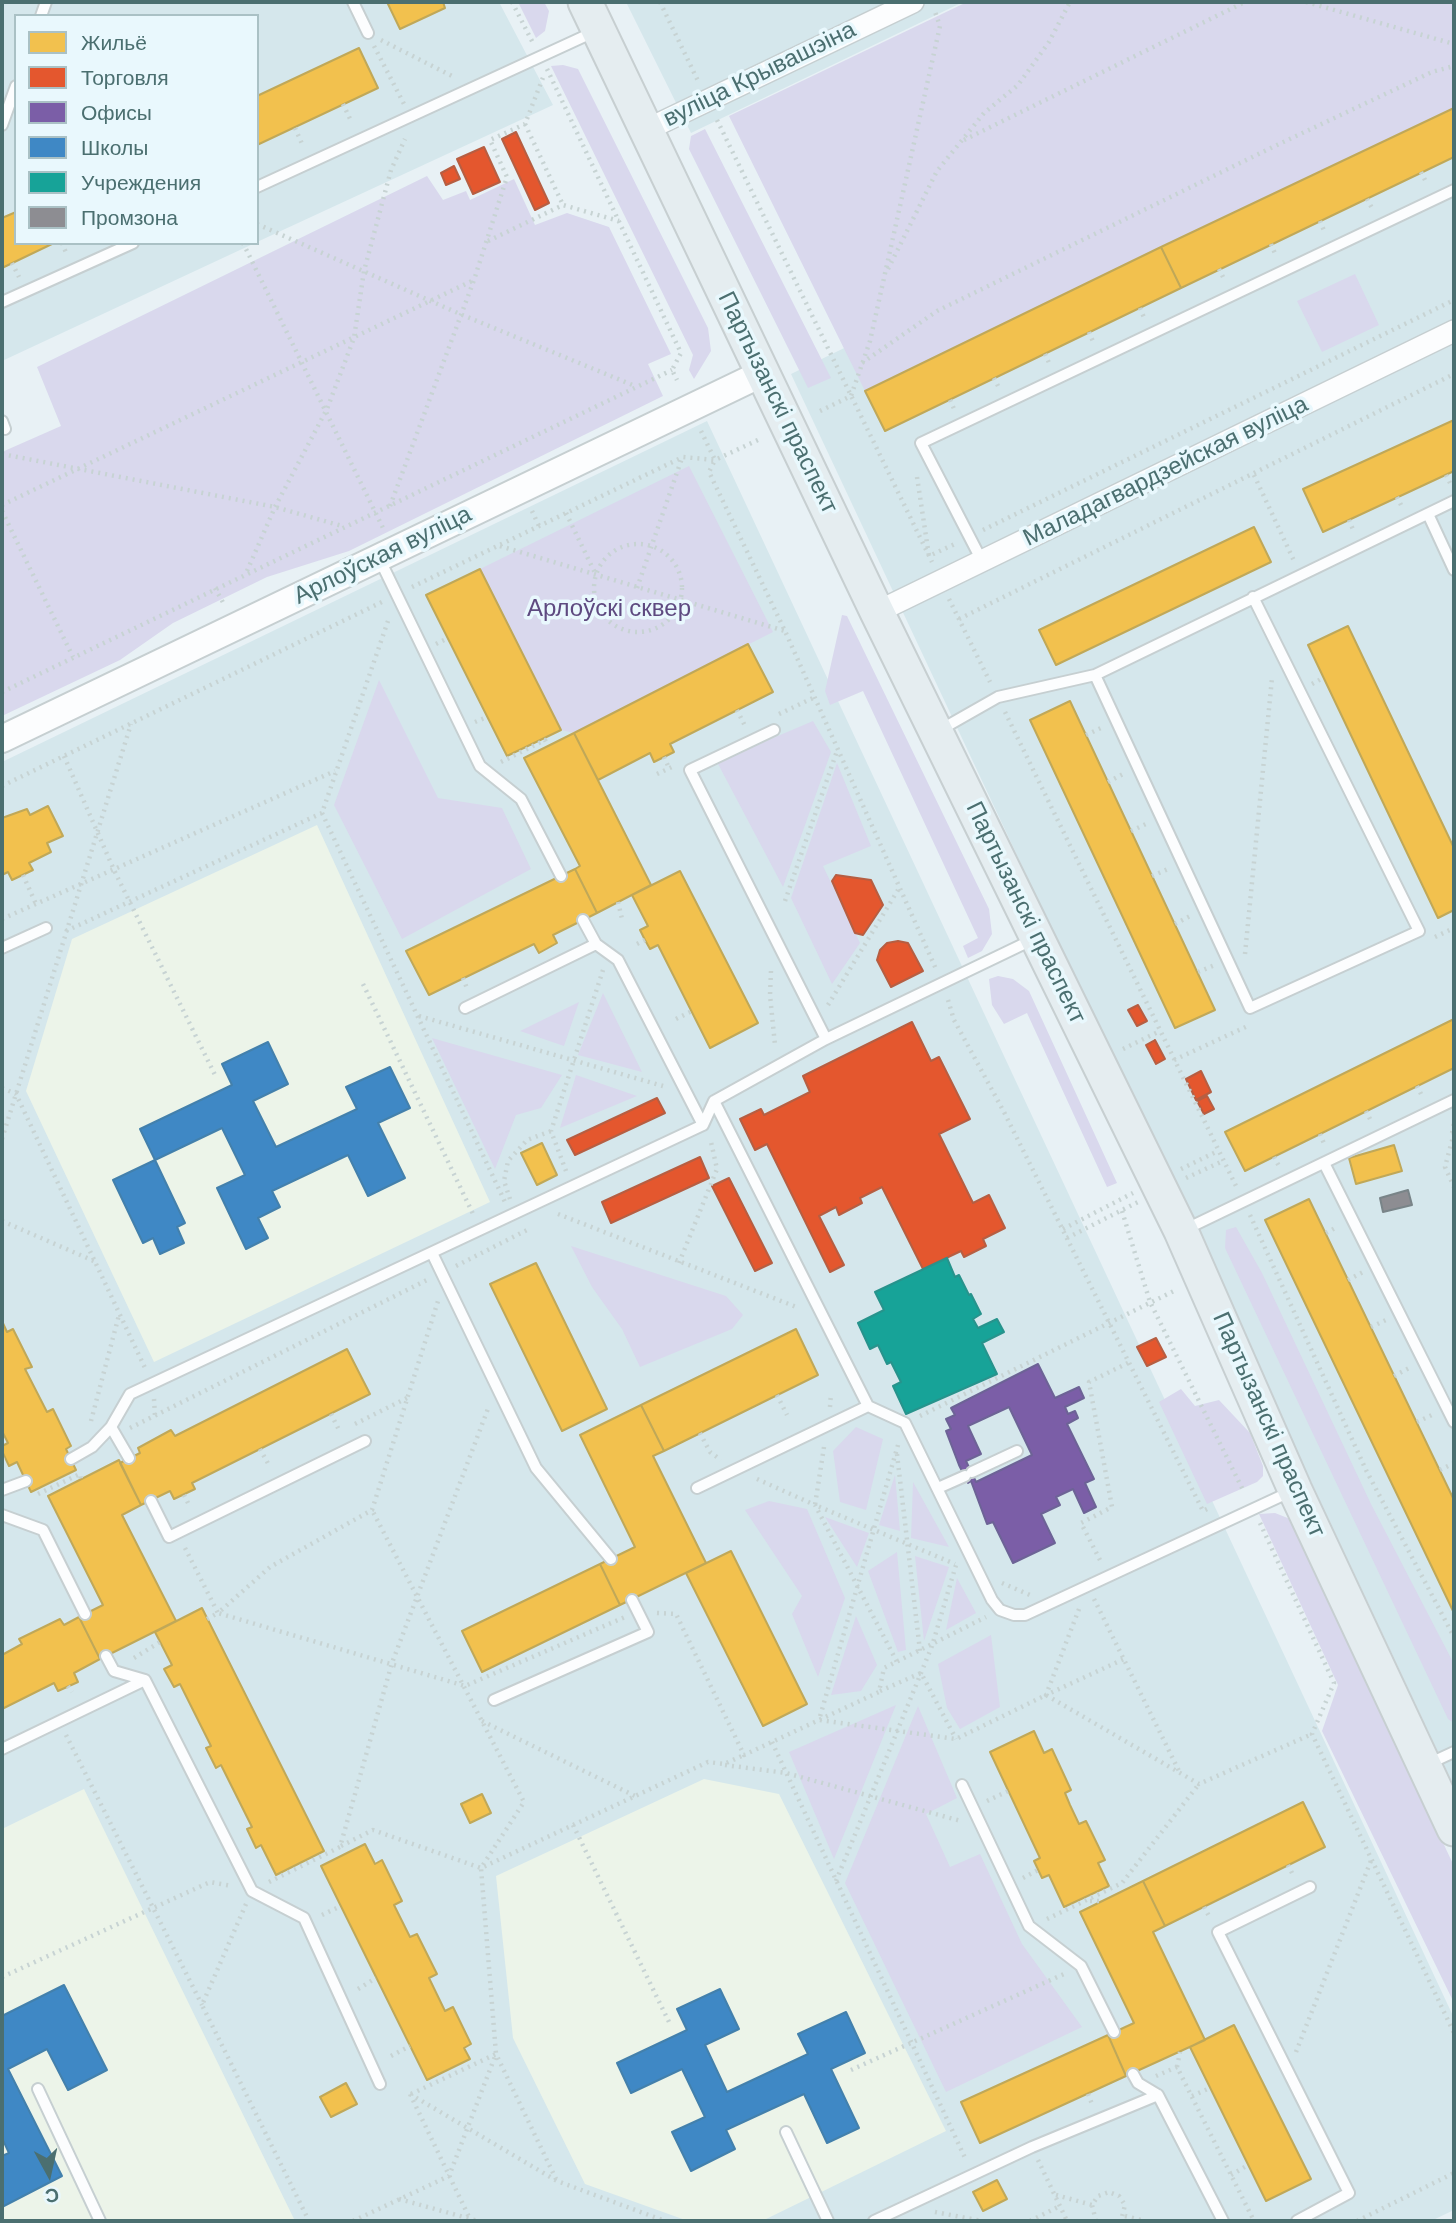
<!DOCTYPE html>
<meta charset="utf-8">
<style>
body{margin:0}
#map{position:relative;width:1456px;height:2223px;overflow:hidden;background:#e8f1f5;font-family:"DM Sans",sans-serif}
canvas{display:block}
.frame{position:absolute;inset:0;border:4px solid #4b6f70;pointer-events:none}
.legend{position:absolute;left:14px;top:14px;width:245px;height:231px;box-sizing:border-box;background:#e9f8fd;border:2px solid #aac1c5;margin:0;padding:9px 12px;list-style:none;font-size:21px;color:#4b6f70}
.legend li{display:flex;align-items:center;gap:14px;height:35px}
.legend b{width:35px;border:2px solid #aac1c5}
.north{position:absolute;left:14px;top:2139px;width:70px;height:70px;-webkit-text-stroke:5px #e9f8fd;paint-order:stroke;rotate:172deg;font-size:19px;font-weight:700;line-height:28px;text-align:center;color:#4b6f70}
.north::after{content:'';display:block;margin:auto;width:24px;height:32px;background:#4b6f70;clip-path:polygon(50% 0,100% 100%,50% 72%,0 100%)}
</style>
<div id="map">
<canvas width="1456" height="2223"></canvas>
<div class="frame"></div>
<ul class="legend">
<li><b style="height:19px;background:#f2c14e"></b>Жильё</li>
<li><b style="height:19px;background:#e4572e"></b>Торговля</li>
<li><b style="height:19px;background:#7b5ea7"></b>Офисы</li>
<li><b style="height:19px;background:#3f88c5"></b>Школы</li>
<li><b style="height:19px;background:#17a398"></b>Учреждения</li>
<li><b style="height:19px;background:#8d8d92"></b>Промзона</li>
</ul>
<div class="north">С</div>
</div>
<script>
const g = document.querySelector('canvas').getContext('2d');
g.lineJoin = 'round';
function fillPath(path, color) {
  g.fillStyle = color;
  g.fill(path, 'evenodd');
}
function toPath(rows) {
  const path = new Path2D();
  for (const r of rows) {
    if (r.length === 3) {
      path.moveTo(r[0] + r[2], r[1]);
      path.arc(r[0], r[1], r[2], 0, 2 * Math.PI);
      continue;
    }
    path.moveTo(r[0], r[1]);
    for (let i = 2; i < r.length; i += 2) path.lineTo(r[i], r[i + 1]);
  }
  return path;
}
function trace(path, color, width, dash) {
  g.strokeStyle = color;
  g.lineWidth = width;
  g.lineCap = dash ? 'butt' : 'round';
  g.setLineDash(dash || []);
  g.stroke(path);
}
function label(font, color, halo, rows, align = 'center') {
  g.font = font + ' "DM Sans",sans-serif';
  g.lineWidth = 7;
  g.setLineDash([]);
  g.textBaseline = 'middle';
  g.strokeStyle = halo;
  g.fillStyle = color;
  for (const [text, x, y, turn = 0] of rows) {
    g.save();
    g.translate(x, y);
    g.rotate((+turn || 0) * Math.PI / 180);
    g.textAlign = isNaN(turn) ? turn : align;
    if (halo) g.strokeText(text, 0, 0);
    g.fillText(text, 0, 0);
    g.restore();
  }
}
const residential = toPath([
 [2,2,499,2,553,105,257,242,257,16,16,16,16,243,255,243,2,361],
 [626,2,963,2,691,133],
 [1454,50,1454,1786,791,374],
 [707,421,1454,2018,1454,2210,1431,2221,2,2221,2,762]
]);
const education = toPath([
 [317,825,490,1202,154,1362,26,1091,72,939],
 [704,1779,779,1794,946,2131,762,2221,688,2221,585,2184,513,2038,496,1876],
 [84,1789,295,2221,2,2221,2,1829]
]);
const green = toPath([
 [518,2,544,2,549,11,545,31,536,38],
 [967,2,1454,2,1454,108,865,391,729,116],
 [563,65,578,69,708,328,711,351,694,379,689,370,693,355,551,66],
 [705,129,831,378,808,388,689,149,691,136],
 [427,176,443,200,466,191,470,200,514,179,535,225,567,213,609,227,671,354,648,364,663,396,349,551,267,577,173,623,120,660,2,716,2,452,61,426,37,367],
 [1355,274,1379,325,1322,352,1297,301],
 [689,466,773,632,574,733,561,730,480,569],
 [842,615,847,616,989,909,992,934,982,951,968,958,963,946,978,938,863,691,830,705,825,691],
 [379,680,438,798,502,808,531,869,402,939,334,805],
 [813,721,831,752,783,887,717,762],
 [837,763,871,846,823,866,860,943,832,984,791,898],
 [998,976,1013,979,1029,991,1117,1183,1107,1187,1027,1013,1004,1024,992,1005,989,979],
 [603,993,642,1072,578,1055],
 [579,1002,564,1046,520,1031],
 [432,1038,562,1075,541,1108,516,1115,495,1169],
 [576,1075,637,1096,560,1128],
 [1236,1227,1262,1273,1371,1504,1454,1664,1454,1723,1448,1719,1225,1248,1226,1230],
 [571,1246,726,1296,743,1315,732,1329,640,1367,622,1329,592,1287],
 [1181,1389,1195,1406,1219,1400,1250,1433,1263,1466,1263,1476,1257,1482,1207,1504,1159,1402],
 [856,1427,883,1439,866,1510,840,1502,833,1451],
 [895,1475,900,1531,879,1525],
 [913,1482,949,1547,911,1538],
 [769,1501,807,1509,845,1598,818,1677,792,1614,802,1596,745,1510],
 [1275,1513,1290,1519,1454,1866,1454,2003,1322,1731,1338,1685,1259,1514],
 [825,1517,869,1533,857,1567],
 [897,1552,906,1650,898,1652,868,1571],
 [915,1556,949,1567,924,1641],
 [957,1578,976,1613,946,1630],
 [856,1616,877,1665,861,1691,831,1695],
 [991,1635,1000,1707,960,1729,947,1708,938,1664],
 [896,1705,834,1859,789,1752],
 [918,1706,957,1798,926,1814,950,1867,980,1854,1022,1944,1082,2027,946,2092,845,1883]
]);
const homes = toPath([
 [387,2,443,2,445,8,400,29,387,2],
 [359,48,378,88,257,145,257,96,359,48],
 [1454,108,1454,157,1181,288,1161,247,1454,108],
 [16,212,16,243,54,243,2,268,2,218,16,212],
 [1161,247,1181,288,885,431,865,391,1161,247],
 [1454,420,1454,471,1323,532,1303,489,1454,420],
 [1254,527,1271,562,1056,665,1039,630,1254,527],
 [480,569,561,730,507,756,426,595,480,569],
 [1348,626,1454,848,1454,910,1438,918,1308,645,1348,626],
 [748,644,773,692,670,744,674,752,654,762,650,753,598,780,574,733,748,644],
 [1070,701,1215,1010,1175,1028,1030,720,1070,701],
 [574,733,651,885,597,913,575,869,580,866,524,758,574,733],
 [48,806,63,836,47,843,51,852,29,863,33,870,12,880,8,872,2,875,2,818,27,809,30,815,48,806],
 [575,869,597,913,553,935,557,943,539,953,534,944,429,995,406,951,575,869],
 [680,871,758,1023,710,1048,658,945,650,949,645,940,640,930,648,926,632,895,680,871],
 [1454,1019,1454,1068,1245,1171,1225,1132,1454,1019],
 [542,1143,557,1175,537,1185,521,1153,542,1143],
 [1394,1145,1402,1171,1356,1184,1349,1158,1394,1145],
 [1309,1199,1454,1500,1454,1613,1265,1220,1309,1199],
 [536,1263,607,1409,562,1431,490,1284,536,1263],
 [2,1321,7,1332,13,1329,32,1367,25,1369,47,1412,53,1409,71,1446,66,1449,76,1470,31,1492,17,1462,9,1466,2,1451,2,1446,8,1443,2,1431,2,1321],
 [796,1329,818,1375,664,1451,641,1405,796,1329],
 [347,1349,370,1394,192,1483,195,1489,174,1499,170,1491,141,1505,120,1463,140,1453,138,1448,171,1430,175,1436,347,1349],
 [641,1405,664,1451,653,1456,706,1563,620,1605,600,1564,635,1547,580,1435,641,1405],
 [119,1460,141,1505,122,1515,176,1621,100,1659,79,1617,103,1605,48,1496,119,1460],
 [731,1551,807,1704,763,1726,686,1573,731,1551],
 [600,1564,620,1605,482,1672,462,1631,600,1564],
 [202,1608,324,1851,276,1875,261,1845,256,1848,247,1829,252,1827,221,1765,216,1768,206,1748,211,1746,180,1684,174,1687,164,1669,172,1665,155,1632,202,1608],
 [79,1617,100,1659,74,1673,78,1682,58,1691,54,1683,2,1709,2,1655,22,1644,19,1639,60,1619,64,1625,79,1617],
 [1034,1731,1044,1753,1052,1749,1071,1790,1065,1793,1070,1805,1079,1824,1086,1821,1105,1860,1098,1863,1109,1886,1064,1907,1049,1875,1042,1878,1034,1861,1040,1858,990,1752,1034,1731],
 [482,1794,491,1813,470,1823,461,1804,482,1794],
 [1303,1802,1325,1847,1165,1926,1143,1881,1303,1802],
 [365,1844,375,1864,382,1860,402,1901,394,1905,410,1937,417,1934,437,1974,429,1978,445,2011,453,2007,471,2044,464,2048,470,2059,427,2080,321,1866,365,1844],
 [1143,1881,1165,1926,1153,1932,1205,2040,1126,2076,1108,2035,1134,2023,1080,1912,1143,1881],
 [1234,2025,1311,2179,1266,2201,1190,2047,1234,2025],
 [1108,2035,1126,2076,980,2143,961,2102,1108,2035],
 [346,2083,357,2104,331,2117,320,2097,346,2083],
 [997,2180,1007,2199,983,2211,973,2192,997,2180]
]);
const shops = toPath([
 [516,132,549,203,535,210,502,139,516,132],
 [484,147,500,182,473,194,457,159,484,147],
 [454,166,460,179,446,185,441,173,454,166],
 [836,875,871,880,883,905,863,935,855,933,832,881,836,875],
 [898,941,908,943,923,971,891,987,877,960,880,950,887,943,898,941],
 [1138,1005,1147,1021,1137,1026,1128,1010,1138,1005],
 [912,1022,931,1061,939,1057,970,1119,939,1134,973,1203,989,1195,1005,1228,983,1239,986,1246,964,1257,961,1251,923,1269,882,1187,860,1198,862,1203,839,1215,836,1207,819,1216,844,1265,830,1272,767,1144,755,1150,740,1119,761,1109,764,1115,810,1092,803,1076,912,1022],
 [1155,1040,1165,1059,1156,1064,1146,1045,1155,1040],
 [1201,1071,1211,1092,1196,1100,1186,1079,1201,1071],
 [1207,1096,1214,1109,1204,1114,1197,1101,1207,1096],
 [657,1098,665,1113,575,1155,567,1140,657,1098],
 [700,1157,709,1178,611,1223,602,1202,700,1157],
 [729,1178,772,1263,755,1271,712,1186,729,1178],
 [1156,1338,1166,1357,1147,1366,1137,1347,1156,1338]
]);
const offices = toPath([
 [1038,1364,1055,1398,1079,1387,1084,1398,1065,1407,1068,1414,1075,1411,1078,1418,1067,1424,1094,1479,1085,1483,1096,1507,1084,1513,1073,1489,1056,1497,1060,1505,1041,1514,1055,1543,1013,1563,993,1522,987,1524,971,1481,968,1483,959,1465,946,1431,951,1429,946,1419,955,1415,951,1408,1038,1364],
 [1009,1407,1032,1455,976,1482,966,1461,981,1454,968,1426,1009,1407]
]);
const schools = toPath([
 [268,1042,288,1084,253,1101,276,1147,357,1109,346,1087,390,1067,410,1108,378,1123,405,1178,368,1196,348,1155,272,1191,280,1207,258,1218,268,1238,246,1249,217,1188,245,1175,222,1128,155,1160,140,1129,232,1085,222,1064,268,1042],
 [155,1160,185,1223,177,1227,184,1243,160,1254,153,1238,143,1243,113,1180,155,1160],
 [64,1985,107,2070,68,2090,47,2049,8,2069,62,2176,2,2207,2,2156,9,2153,2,2138,2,2016,64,1985],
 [720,1989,739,2029,705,2045,727,2092,808,2054,798,2034,846,2012,865,2053,831,2069,859,2128,827,2143,804,2094,726,2130,735,2149,691,2171,672,2132,705,2117,682,2069,631,2093,617,2063,687,2030,677,2009,720,1989]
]);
const public = toPath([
 [947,1258,955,1277,959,1275,969,1295,971,1294,981,1314,973,1319,978,1328,997,1319,1004,1332,982,1343,997,1374,906,1414,893,1386,901,1382,891,1362,887,1364,878,1345,870,1349,858,1323,884,1310,875,1292,947,1258]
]);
const industry = toPath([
 [1408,1190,1412,1205,1383,1212,1380,1198,1408,1190]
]);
const path = toPath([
 [512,2,533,43],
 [660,2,699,83],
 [1306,2,1454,44],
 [381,40,454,77],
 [374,46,404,104],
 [547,69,681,353,672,370,677,380],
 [343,104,352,123],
 [717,120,932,562],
 [525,124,563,205],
 [295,128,303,146],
 [964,140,1245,2],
 [1421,172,1427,184],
 [1367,199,1373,210],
 [1320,221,1325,233],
 [257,224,460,314,635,386],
 [488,241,563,205,619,221],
 [62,243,67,255],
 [243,243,383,528],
 [1271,244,1276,256],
 [12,263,19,277],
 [888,269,937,171,984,113,1018,85,1049,42,1070,2],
 [1219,269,1225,281],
 [1140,308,1145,320],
 [1089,332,1094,344],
 [1045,354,1050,365],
 [862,363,937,311,1277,145,1432,72,1454,66],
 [994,378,1000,390],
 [950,400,955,411],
 [820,411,851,396,870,341,940,26,934,9],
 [701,431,715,460,709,472,785,631,936,969],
 [2,454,275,507,342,526],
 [1254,475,1295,563],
 [1446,475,1452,487],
 [917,477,929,556,957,543],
 [1397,497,1403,509],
 [2,505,474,280],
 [390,506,474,280,507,177,490,140,525,124,544,75],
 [2,511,73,657],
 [532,511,539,526],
 [566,513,596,575],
 [1349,520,1354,532],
 [983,530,1454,300],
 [638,588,44],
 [500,546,785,631],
 [247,571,275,507,327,409,354,338,364,271,391,170,405,139],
 [412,587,683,457,715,460,758,440],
 [215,588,225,606],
 [637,588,682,458],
 [949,599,990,682],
 [959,619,1454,374],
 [436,644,448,638],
 [1312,684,1323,678],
 [2,692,672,370],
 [737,710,746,728],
 [1005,712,1237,1188],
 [779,714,813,698],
 [475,722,487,717],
 [1086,735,1101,728],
 [64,756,114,870,215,1075],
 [664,757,669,768],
 [501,762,545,740,548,746],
 [657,774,674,766],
 [1108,782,1123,774],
 [2,786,382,602],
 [322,813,505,1202],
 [1131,831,1146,824],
 [23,875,36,904],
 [1152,876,1168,869],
 [785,901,837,751],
 [618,902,622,919],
 [2,919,335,771],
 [1175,924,1190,916],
 [66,931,322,813,389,618],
 [1435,937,1454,928],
 [637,944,645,940],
 [1245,954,1272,678],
 [771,971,770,995,775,1045],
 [1198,972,1215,965],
 [463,978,468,991],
 [363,984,474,1216],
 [948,1000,954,1020,1004,1112,1203,1511,1207,1509],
 [828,1005,898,890],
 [419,1016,663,1086],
 [676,1019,692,1011],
 [1123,1049,1160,1031],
 [1174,1060,1250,1025],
 [1417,1086,1423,1098],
 [2,1088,16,1094,146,1370],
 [1366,1111,1372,1123],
 [1452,1133,1454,1122],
 [1454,1133,1445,1167,1454,1187],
 [1320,1134,1325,1146],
 [2,1139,131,724],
 [1274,1157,1280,1168],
 [1181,1169,1218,1151],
 [566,1171,551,1131,603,970],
 [1186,1178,1223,1161],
 [510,1199,504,1181,508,1161,527,1140,551,1131],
 [1122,1211,1150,1302,1244,1492],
 [558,1214,799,1308],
 [1250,1215,1366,1470,1454,1637],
 [2,1221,94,1261],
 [1063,1229,1133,1193],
 [1326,1233,1337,1227],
 [1067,1238,1138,1202],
 [679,1263,717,1169,711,1142],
 [456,1266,529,1229],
 [1348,1280,1363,1272],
 [1371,1327,1386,1320],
 [1394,1376,1409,1368],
 [777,1395,787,1415],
 [154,1399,155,1416],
 [830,1407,831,1393],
 [331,1414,340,1432],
 [920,1416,1176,1290],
 [91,1421,119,1315],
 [1417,1422,1434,1414],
 [355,1424,407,1398],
 [130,1428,429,1279],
 [700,1433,710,1452,721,1460],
 [898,1445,819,1720,956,1739,1046,1695,1199,1784,1312,1734],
 [824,1447,815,1505,955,1564],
 [260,1449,270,1467],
 [897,1454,920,1651],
 [2,1458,4,1456],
 [1440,1470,1454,1463],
 [757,1479,815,1505,897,1662],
 [38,1494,80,1474,81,1479],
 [184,1495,190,1507],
 [1260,1523,1334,1683,1312,1734,1454,2033],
 [185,1548,218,1613,270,1567,372,1510,438,1301],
 [1100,1560,1081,1523,1112,1507,1089,1382,1130,1362],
 [1002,1583,1030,1595],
 [1094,1599,1180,1773],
 [1079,1609,1046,1695,1124,1659],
 [657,1613,676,1614,744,1755,879,1692,884,1668,986,1617],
 [207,1619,218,1613,465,1686,625,1617],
 [134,1658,160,1642],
 [68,1686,72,1692],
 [880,1691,921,1673,956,1739],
 [482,1721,635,1796],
 [66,1735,202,2005],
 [772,1742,966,2160],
 [725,1765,786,1773,961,1821],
 [987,1801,1008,1791],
 [573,1825,669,2022],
 [341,1846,373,1830,481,1868,524,1802,372,1510],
 [1288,1865,1294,1877],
 [1023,1878,1038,1870],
 [836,1881,932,1646,956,1565],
 [269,1882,340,1847,392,1663,489,1406],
 [1090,1901,1103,1901],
 [246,1904,202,2005,309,2221],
 [1204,1907,1210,1918],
 [322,1915,341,1906],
 [1047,1919,1122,1883,1199,1784],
 [2,1977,210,1882,232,1886],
 [358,1989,376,1978],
 [1296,2052,1372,1858],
 [391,2056,410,2046],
 [1177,2067,1180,2052],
 [851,2070,1064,1974],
 [1156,2076,1177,2067,1254,2221],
 [410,2094,557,2181,665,2221],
 [410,2094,470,2219],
 [411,2094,496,2054,556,2179],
 [1088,2094,1092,2104],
 [1192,2096,1210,2088],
 [1038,2160,1067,2221],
 [1231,2175,1248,2165],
 [1056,2195,1092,2205],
 [399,2199,478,2221],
 [935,2212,982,2221],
 [1125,2216,1145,2221],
 [353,2221,449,2176,496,2054,481,1868,708,1762,724,1764,744,1755],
 [1030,2221,1060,2206],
 [1096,2221,1092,2205,1098,2196,1109,2192,1119,2196,1125,2205,1121,2221],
 [1357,2221,1454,2173]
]);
const service = toPath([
 [353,2,368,33],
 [41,16,46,2],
 [2,125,16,86],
 [257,187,596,31],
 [2,302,133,243],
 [2,421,5,429],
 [1428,514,1454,570],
 [379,558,480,766,521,799,561,876],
 [982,561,921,443,1454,190],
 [1095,675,1250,1008,1419,931,1253,597],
 [774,730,690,770,826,1039],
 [940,730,998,697,1095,675,1454,501],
 [583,920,596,944,618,960,703,1125],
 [2,948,46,928],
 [465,1008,596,944],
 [1324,1163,1454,1422],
 [1184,1230,1454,1100],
 [432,1253,536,1468,611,1559],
 [868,1406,905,1423,992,1600,1000,1610,1014,1615,1025,1615,1292,1491],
 [111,1427,129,1458],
 [71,1459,92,1447,111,1427,130,1394,703,1125,714,1101,826,1039,1034,939],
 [972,1472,1017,1451],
 [697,1488,868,1406,714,1101],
 [938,1488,965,1476],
 [2,1490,26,1481],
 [151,1501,169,1537,365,1441],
 [2,1515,43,1530,85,1614],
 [106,1656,114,1671,145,1680,252,1891,304,1918,380,2084],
 [494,1700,648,1632,632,1600],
 [2,1749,145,1680],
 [1428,1764,1454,1752],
 [962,1785,1029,1926,1081,1966,1114,2032],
 [1133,2074,1138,2083,1158,2095],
 [38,2089,100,2221],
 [786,2132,828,2221],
 [874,2221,1032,2147,1158,2095,1223,2221],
 [1297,2221,1349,2193,1218,1932,1310,1887]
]);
const minor = toPath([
 [646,130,913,2],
 [877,612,1454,331]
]);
const tertiary = toPath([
 [2,739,763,373]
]);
const primary = toPath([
 [585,2,877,612,1181,1231,1295,1490,1454,1829]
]);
const streetNames = [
 ["вуліца Крывашэіна",760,75,-26],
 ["Партызанскі праспект",777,403,64],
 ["Маладагвардзейская вуліца",1166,472,-26],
 ["Арлоўская вуліца",383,556,-26],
 ["Партызанскі праспект",1025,913,64],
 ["Партызанскі праспект",1268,1425,66]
];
const parkNames = [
 ["Арлоўскі сквер",609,610]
];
fillPath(residential, '#d5e7ec');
fillPath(education, '#ecf4e9');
fillPath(green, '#d9d8ed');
fillPath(homes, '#f2c14e');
trace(homes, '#c0a858', 2);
fillPath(shops, '#e4572e');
trace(shops, '#b65e42', 2);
fillPath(offices, '#7b5ea7');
trace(offices, '#6d6396', 2);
fillPath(schools, '#3f88c5');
trace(schools, '#4380ac', 2);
fillPath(public, '#17a398');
trace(public, '#27938c', 2);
fillPath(industry, '#8d8d92');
trace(industry, '#798488', 2);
trace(service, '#c6cfd1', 14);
trace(minor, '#c6cfd1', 24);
trace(tertiary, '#c6cfd1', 30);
trace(primary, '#c7cfd1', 37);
trace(path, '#c7d3d3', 4.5, [2, 5]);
trace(service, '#fcfdfe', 10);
trace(minor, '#fcfdfe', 21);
trace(tertiary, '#fcfdfe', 26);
trace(primary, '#e5edf0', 33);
label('24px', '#4b6f70', '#e9f8fd', streetNames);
label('24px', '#5e4a80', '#e9f8fd', parkNames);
</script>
